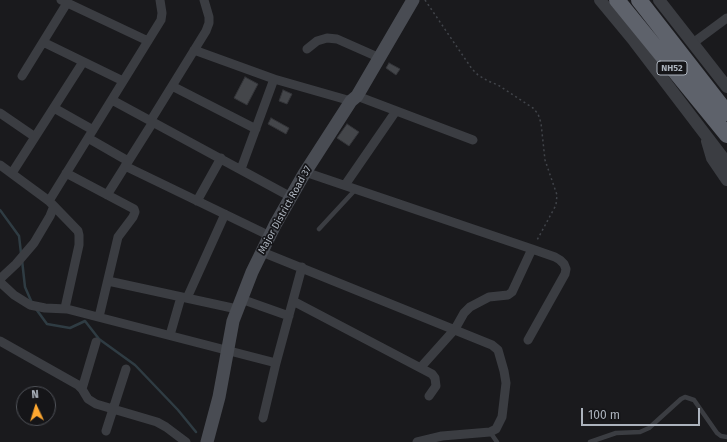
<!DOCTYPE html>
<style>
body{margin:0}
#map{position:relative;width:727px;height:442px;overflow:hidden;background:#1a1a1d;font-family:"Fira Sans",sans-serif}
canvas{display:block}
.north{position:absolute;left:16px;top:386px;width:40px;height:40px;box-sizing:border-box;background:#151518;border:1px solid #51545a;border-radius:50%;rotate:356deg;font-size:11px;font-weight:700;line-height:16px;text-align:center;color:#acb3bd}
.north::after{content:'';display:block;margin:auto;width:14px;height:18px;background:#ffa830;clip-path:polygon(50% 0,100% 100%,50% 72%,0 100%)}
.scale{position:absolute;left:581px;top:408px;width:119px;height:18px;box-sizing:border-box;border:2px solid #acb3bd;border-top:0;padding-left:5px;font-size:12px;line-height:14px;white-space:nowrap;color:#acb3bd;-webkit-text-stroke:3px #151518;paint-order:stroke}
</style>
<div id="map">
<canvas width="727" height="442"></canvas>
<div class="north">N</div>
<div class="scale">100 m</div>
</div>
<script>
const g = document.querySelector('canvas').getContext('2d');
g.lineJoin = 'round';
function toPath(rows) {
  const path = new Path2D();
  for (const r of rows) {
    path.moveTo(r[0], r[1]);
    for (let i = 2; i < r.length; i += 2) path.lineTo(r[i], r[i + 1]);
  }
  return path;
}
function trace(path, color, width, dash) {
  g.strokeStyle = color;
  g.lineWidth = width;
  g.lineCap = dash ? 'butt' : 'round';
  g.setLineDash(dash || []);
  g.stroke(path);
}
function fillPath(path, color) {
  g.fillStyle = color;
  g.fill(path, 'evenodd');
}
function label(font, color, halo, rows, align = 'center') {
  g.font = font + ' "Fira Sans",sans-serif';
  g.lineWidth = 3.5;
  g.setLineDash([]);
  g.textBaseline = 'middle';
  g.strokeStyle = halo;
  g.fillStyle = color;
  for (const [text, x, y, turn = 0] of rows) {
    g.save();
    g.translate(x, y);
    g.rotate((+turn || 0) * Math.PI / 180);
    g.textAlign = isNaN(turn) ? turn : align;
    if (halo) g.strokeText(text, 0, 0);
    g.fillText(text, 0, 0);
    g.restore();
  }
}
const stream = toPath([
 [0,210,19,236,21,253],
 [22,260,25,287,32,303],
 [36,309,47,324,70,328,85,321,99,339,135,365,178,410,196,432]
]);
const building = toPath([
 [389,63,400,69,396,75,386,68,389,63],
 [245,77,258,84,247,105,234,98,245,77],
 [283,90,292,94,287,104,279,101,283,90],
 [271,118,289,128,286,134,268,124,271,118],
 [347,124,359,132,349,146,337,138,347,124]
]);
const path = toPath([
 [425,0,472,69,478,75,488,81,498,85,533,108,538,114,541,123,545,160,557,195,556,205,536,242]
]);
const service = toPath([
 [319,229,356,189],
 [490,432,497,442],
 [590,442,616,433,640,432,649,428,681,399,685,397,694,400,717,433,721,436,727,437]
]);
const minor = toPath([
 [61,0,148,41],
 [43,42,123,81],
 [693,43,727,18],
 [307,49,317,41,327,38,337,39,380,58],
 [194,50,274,79,351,101],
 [22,76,67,3],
 [172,86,256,129],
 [357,96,473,140],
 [112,100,291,197],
 [54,108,93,130],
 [0,113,35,137],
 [151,120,206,31,209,23,209,17,204,0],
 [88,138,128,161],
 [0,165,49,201,78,231,79,235,79,245,65,308],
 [125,166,270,236],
 [241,169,274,79],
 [305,172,532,249,555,257,560,260,564,264,566,269,565,274,528,340],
 [12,173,83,62],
 [66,173,134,209,135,212,133,217,118,237,99,317],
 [345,185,396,111],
 [107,195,153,122],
 [49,201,161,20,162,13,160,0],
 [197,201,221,158],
 [262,252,492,345,498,350,504,371,506,383,502,417,496,429,490,432,442,436,417,442],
 [0,279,16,264,34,243,50,216,54,206],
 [108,281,237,309],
 [0,282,14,295,30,305,45,308,67,309,276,363],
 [187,298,225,214],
 [241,299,289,316],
 [293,301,432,374,435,378,436,386,429,396],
 [170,335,181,297],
 [0,341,78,385,82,389,88,399,96,404,157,422,166,427,186,442],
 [421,367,455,329,464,313,470,307,489,297,508,295,512,292,532,249],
 [82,389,96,342],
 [263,418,276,363,302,267],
 [106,431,126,369]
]);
const tertiary = toPath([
 [600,0,634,41,727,163],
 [659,0,727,87],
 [707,141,712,158,727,180]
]);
const secondary = toPath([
 [207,442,219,397,233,321,252,272,275,225,304,174,351,101,357,96,413,0]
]);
const trunk = toPath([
 [617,0,727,135],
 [639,0,727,113]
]);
const shields = [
 [672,68,30]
];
const shieldNames = [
 ["NH52",672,68]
];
const streetNames = [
 ["Major District Road 37",285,210,-61]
];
trace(stream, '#2f3c43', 2.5);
fillPath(building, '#44464a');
trace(building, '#343539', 1);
trace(path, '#41444a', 1.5, [2, 3]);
trace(service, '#3b3d42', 4.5);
trace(minor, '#3b3d42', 9);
trace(tertiary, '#3b3d42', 12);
trace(secondary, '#494c53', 13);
trace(trunk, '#5e626b', 16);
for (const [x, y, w] of shields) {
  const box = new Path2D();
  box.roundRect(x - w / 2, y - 7, w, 14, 3);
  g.fillStyle = '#151518';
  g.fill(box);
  trace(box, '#acb3bd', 1);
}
label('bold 9px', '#acb3bd', null, shieldNames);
label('10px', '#acb3bd', '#151518', streetNames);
</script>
